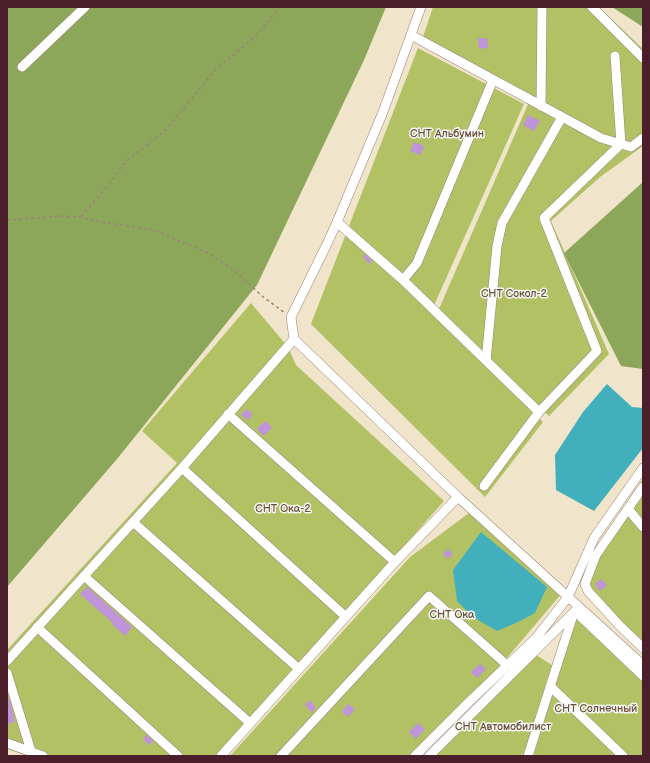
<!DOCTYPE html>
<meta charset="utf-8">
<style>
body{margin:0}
#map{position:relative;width:650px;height:763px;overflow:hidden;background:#f0e4ca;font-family:"Balsamiq Sans",sans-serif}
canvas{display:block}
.frame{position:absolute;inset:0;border:8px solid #4a1f2b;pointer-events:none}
</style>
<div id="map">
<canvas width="650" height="763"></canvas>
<div class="frame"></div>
</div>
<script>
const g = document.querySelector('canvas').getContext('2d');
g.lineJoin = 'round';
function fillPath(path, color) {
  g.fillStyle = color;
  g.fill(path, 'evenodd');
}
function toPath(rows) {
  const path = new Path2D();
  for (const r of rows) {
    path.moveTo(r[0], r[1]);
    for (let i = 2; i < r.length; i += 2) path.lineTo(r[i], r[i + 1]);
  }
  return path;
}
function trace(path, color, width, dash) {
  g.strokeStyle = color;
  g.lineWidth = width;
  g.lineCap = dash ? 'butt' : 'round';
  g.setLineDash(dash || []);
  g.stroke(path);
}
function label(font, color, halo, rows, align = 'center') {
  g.font = font + ' "Balsamiq Sans",sans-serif';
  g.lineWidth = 3;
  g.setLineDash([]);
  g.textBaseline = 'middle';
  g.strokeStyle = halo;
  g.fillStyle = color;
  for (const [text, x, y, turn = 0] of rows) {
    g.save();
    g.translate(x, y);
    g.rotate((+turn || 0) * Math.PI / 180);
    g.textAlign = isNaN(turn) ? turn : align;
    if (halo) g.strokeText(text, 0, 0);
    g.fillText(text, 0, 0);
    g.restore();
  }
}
const green = toPath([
 [433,7,599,7,643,49,643,146,600,177,551,221,609,354,549,416,439,309,532,95,423,37],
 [418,48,524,104,431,312,543,422,485,497,311,324],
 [251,303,288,347,296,365,444,501,218,756,28,756,7,749,7,650,177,463,142,431],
 [643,479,643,651,582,585,599,543],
 [469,513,562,593,501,665,409,756,230,756,410,557],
 [576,619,643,681,643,756,533,756],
 [536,655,552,665,523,756,434,756]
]);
const forest = toPath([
 [7,7,386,7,364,60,257,285,117,459,7,587],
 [612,7,643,7,643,27],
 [643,182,643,369,621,366,564,253]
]);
const water = toPath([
 [607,384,632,407,643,408,643,448,594,511,556,490,555,455,583,412],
 [481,532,547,587,535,613,518,622,497,631,473,617,457,601,453,570]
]);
const building = toPath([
 [478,38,487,38,488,48,479,49],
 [528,115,540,121,534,131,523,125],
 [414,142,424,146,420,155,410,151],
 [365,254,372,261,369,264,363,257],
 [246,409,253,414,248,420,241,415],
 [265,421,272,427,264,436,257,429],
 [448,549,453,554,448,559,443,554],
 [601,579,607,585,600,591,595,584],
 [87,587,132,627,125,636,112,624,113,623,80,594],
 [480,664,486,669,477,678,471,672],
 [7,699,9,699,15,722,7,724],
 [310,700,316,708,312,712,305,705],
 [348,704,355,709,348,717,342,712],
 [418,723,425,729,416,739,409,732],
 [146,735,153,741,149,745,143,739]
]);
const path = toPath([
 [81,216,107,187,125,162,165,131,215,70,230,58,262,30,279,7],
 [7,220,63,216,80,217,90,220,154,230,208,253,235,271,262,296,285,313]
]);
const minor = toPath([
 [421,7,383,112,337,222,327,244,291,317,294,339,458,497,643,665],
 [592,7,643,58],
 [411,35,601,138,631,147,643,138],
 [22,67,85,7],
 [541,106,542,7],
 [337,222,403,280,539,412],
 [403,280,417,263,493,80],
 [486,361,497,246,502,223,562,117],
 [228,414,395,562],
 [182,468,346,617],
 [484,486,539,412,597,351,544,218,621,144,615,56],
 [643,487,596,555,585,584,588,591,620,626,643,648],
 [628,509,643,527],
 [133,522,299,669],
 [84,576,250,723],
 [37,627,178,756],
 [7,661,182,468,294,339],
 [7,673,31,751],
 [550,686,623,756],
 [7,743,43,756],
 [221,756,395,562,458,497],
 [281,756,429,596,507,665],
 [415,756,468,703,536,638,568,597,594,538,643,468],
 [429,756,575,611,643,676],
 [528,756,574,612]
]);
const parkNames = [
 ["СНТ Альбумин",447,134],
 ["СНТ Сокол-2",514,294],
 ["СНТ Ока-2",283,509],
 ["СНТ Ока",452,615],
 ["СНТ Солнечный",596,709],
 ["СНТ Автомобилист",503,727]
];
fillPath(green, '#b1c164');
fillPath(forest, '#8ca75a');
fillPath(water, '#41b0bc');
fillPath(building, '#bf94da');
trace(minor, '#9d827a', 10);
trace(path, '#9d827a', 1.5, [3, 3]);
trace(minor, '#fff', 9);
label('11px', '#69503c', '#f6f6f2', parkNames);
</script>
